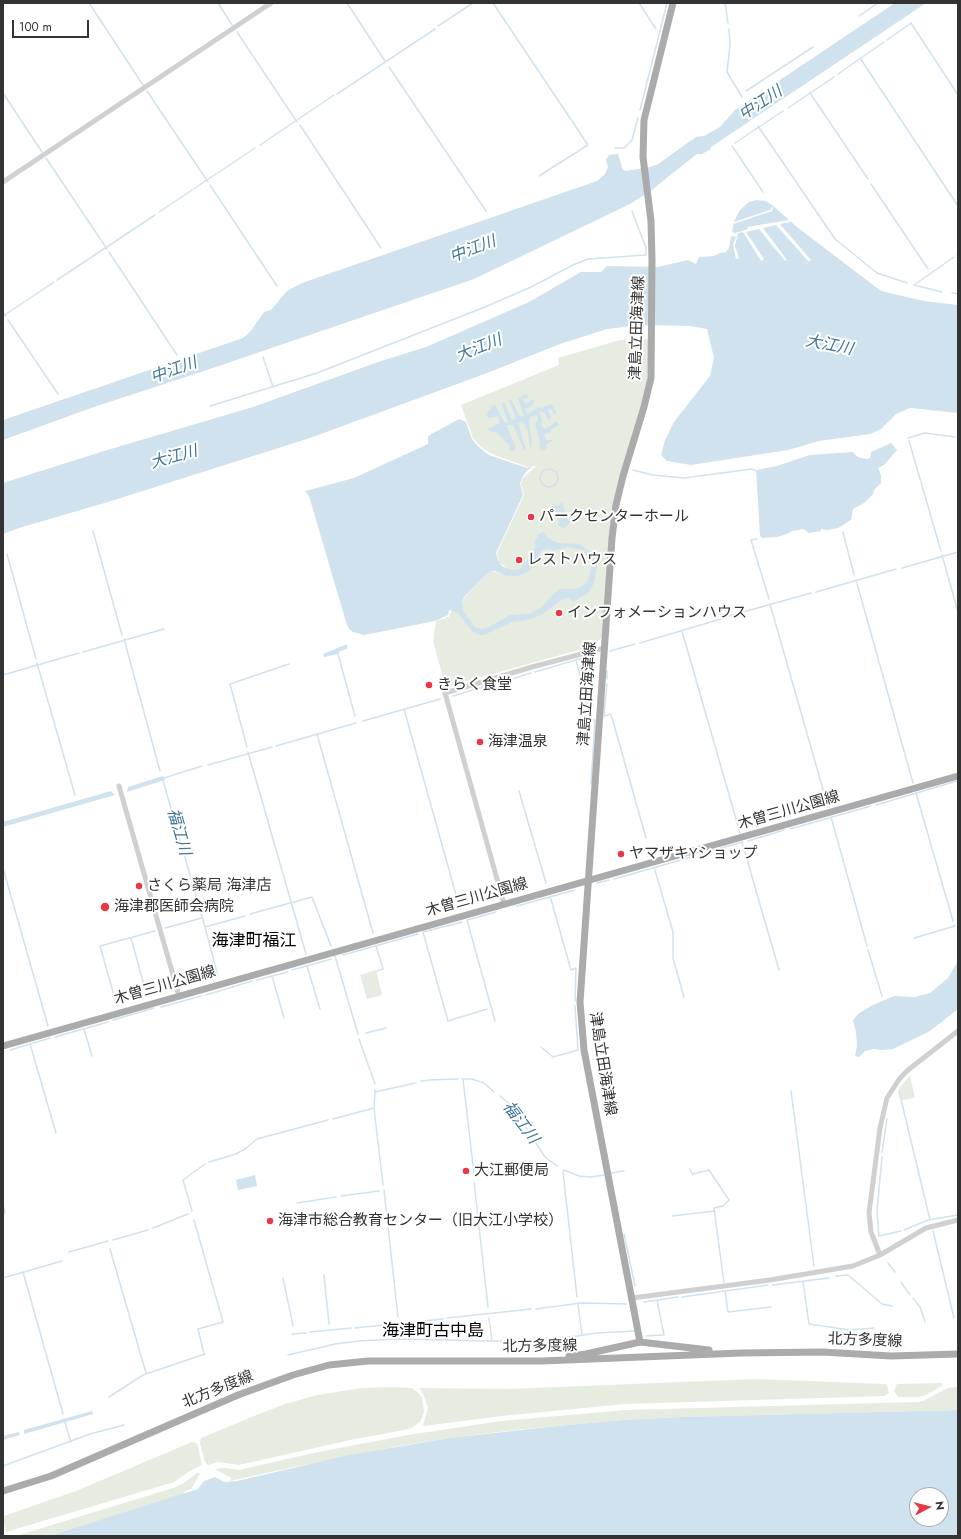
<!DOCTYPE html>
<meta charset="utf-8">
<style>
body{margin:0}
#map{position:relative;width:961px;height:1539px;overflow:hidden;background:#fff;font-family:Jost,sans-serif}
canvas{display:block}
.frame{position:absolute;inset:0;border:4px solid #333;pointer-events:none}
.north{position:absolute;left:909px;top:1487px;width:40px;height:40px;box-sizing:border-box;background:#fff;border:1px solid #adadad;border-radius:50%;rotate:83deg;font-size:11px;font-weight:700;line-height:16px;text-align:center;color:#333}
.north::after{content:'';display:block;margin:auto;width:14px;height:18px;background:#e63946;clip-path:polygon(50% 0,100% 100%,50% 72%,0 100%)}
.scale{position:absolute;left:12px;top:20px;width:77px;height:18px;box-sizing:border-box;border:2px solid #333;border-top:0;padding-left:5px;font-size:12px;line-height:14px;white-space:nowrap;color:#333;-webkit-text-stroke:3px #fff;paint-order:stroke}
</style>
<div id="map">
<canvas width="961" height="1539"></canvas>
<div class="frame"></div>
<div class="north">N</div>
<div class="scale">100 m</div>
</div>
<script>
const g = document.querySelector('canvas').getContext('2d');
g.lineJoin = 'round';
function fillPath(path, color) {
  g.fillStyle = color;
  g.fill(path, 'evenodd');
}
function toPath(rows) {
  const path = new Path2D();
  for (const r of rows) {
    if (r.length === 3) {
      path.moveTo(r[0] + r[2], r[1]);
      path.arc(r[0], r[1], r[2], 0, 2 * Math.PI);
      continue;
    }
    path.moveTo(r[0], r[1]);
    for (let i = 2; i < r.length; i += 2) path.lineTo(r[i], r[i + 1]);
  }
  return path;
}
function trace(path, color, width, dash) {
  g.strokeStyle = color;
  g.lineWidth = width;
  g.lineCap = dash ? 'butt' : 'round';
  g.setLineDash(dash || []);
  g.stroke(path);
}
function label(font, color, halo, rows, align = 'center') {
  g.font = font + ' Jost,"Noto Sans JP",sans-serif';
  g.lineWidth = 4;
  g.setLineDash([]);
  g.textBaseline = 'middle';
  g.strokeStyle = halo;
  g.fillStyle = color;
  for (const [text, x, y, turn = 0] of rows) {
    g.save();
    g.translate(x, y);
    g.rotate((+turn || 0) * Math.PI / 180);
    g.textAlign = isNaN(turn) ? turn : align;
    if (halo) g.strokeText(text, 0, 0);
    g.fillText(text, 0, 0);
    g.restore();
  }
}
const green = toPath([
 [649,339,649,366,647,385,639,416,619,478,611,520,602,638,590,646,575,651,449,686,447,685,446,680,444,681,433,641,436,621,449,617,450,613,462,603,464,598,487,574,492,571,502,574,506,567,499,562,497,553,524,495,521,484,522,479,536,466,527,467,503,458,490,453,480,446,473,438,461,405,559,365,558,358,620,340],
 [376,970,382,995,367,999,360,975],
 [910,1076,915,1098,902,1100,899,1088],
 [756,1379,885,1384,887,1385,889,1393,884,1396,625,1404,502,1416,424,1426,423,1425,428,1408,424,1396,420,1388,509,1389],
 [942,1383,943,1385,926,1395,919,1397,898,1397,894,1391,897,1384],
 [394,1387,412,1388,417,1392,422,1397,424,1412,420,1422,410,1429,355,1439,239,1465,218,1462,208,1465,205,1462,200,1443,201,1438,259,1414,285,1404,317,1395,362,1388],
 [958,1387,958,1410,682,1417,623,1420,524,1429,450,1438,394,1447,294,1467,230,1481,231,1478,215,1469,225,1468,239,1470,313,1453,408,1435,501,1421,626,1410,918,1402,923,1401,948,1388],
 [192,1442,197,1443,202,1465,188,1472,174,1482,6,1532,3,1519,4,1516,76,1491],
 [197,1473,200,1473,197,1479,191,1489,184,1492,185,1494,49,1536,16,1536,173,1488,184,1483]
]);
const water = toPath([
 [895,3,926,3,711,147,711,149,702,154,697,154,669,176,652,190,630,204,474,279,207,370,91,408,3,440,3,420,243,338,250,332,264,312,271,310,287,291,302,283,597,181,605,174,608,167,606,160,609,155,618,154,623,170,626,171,650,167,658,164,696,137,704,136,720,127,735,110],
 [756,200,765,201,771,204,797,227,881,291,924,301,958,305,958,413,910,408,896,414,881,429,870,434,819,441,788,450,691,465,667,461,661,455,665,440,674,422,710,376,714,358,707,329,690,326,640,325,607,329,560,344,487,373,310,438,108,502,19,528,3,534,3,483,104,451,253,407,381,361,426,347,529,302,581,272,601,272,607,266,658,267,688,260,696,264,699,257,714,256,720,253,726,252,729,248,734,221,740,210,749,202],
 [527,394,528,397,523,399,525,404,530,402,531,399,534,400,532,406,525,409,527,414,539,407,541,408,552,404,557,413,554,414,551,409,548,409,551,418,548,420,544,412,539,412,542,420,541,425,544,429,550,426,556,421,559,425,552,429,550,432,544,435,546,440,553,440,546,445,547,448,542,451,540,449,539,438,535,424,538,420,538,416,535,415,530,417,529,420,532,447,530,447,528,432,523,422,518,423,526,450,524,450,513,425,508,425,507,427,516,448,513,452,510,450,509,445,496,432,490,431,488,429,500,423,498,416,489,418,486,415,493,405,495,405,504,422,508,423,502,404,504,402,512,420,516,418,509,401,511,399,520,417,524,416,518,398],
 [459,419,466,422,472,439,479,447,489,455,527,468,533,466,526,472,522,478,520,483,523,495,496,553,498,560,502,566,511,570,520,569,528,559,532,559,536,544,534,543,539,534,544,532,547,537,557,543,579,544,590,551,595,559,597,565,594,583,589,592,573,602,569,598,561,600,544,613,536,617,527,620,512,622,484,635,478,635,473,632,458,613,449,610,448,615,435,621,364,635,353,632,349,629,346,622,309,496,305,491,354,478,428,444,428,436],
 [568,547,583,550,587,555,590,560,591,568,589,577,587,582,581,587,575,589,560,589,551,596,541,608,529,614,510,615,487,628,481,629,475,627,466,615,463,610,462,602,464,597,487,574,492,571,495,571,507,576,518,576,529,571,534,563,541,558,539,553,542,550,549,549,553,551],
 [891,443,897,450,884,465,878,468,881,475,881,483,874,490,873,494,864,503,853,509,851,520,838,528,827,530,821,529,821,531,809,533,804,529,797,530,792,531,787,534,777,537,762,538,760,536,756,470,777,466,810,455,852,452,858,457,867,459,870,458,871,452],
 [562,502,568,520,569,520,569,524,564,528,558,526,558,524,559,523,553,504,558,506],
 [347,644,347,649,340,651,338,654,324,657,323,654],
 [163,776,165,780,127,792,128,787],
 [111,791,115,795,3,827,3,822],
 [958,961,958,1009,930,1031,893,1049,882,1050,873,1049,865,1051,859,1057,855,1056,857,1046,856,1032,853,1020,858,1014,871,1006,894,996,915,997,930,993,948,978],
 [255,1175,257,1186,238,1190,236,1180],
 [958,1410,958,1536,49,1536,198,1489,204,1481,215,1477,224,1482,237,1481,349,1455,450,1438,557,1426,623,1420,682,1417],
 [917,1495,941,1495,941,1519,917,1519],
 [92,1411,93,1414,24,1434,24,1430],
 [19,1432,20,1435,3,1440,3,1436]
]);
const pier = toPath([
 [773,206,772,211,733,224,734,222,770,210],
 [789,220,791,222,780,224,811,260,809,262,776,225,763,228,787,260,785,261,759,229,746,232,764,259,761,261,743,232,738,233,735,246,739,258,736,259,733,245,736,237,731,236,731,232,735,233,748,229,747,227]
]);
const stream = toPath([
 [89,3,143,85],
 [218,3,232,25],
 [347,3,385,61],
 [493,3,588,145,539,176],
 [639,3,656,29],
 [725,3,728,23],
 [859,16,878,3],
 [438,26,473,3],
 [729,29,730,45,727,72,742,97],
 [237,32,297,122],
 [887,40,911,23,958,95],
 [860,58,958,206],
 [389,67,486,211],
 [838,74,884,42],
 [147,91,208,182],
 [746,91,813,47],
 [3,93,42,152],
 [810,93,868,179],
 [337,94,435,29],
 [788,108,834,77],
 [640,110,667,3],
 [300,125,381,248],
 [758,126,835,239,877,273,907,283],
 [735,143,783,111],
 [260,145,334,95],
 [732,146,763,192],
 [615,148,624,148,632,140,638,118],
 [46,158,107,249],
 [871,184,928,269],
 [210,185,277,286],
 [159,212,255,148],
 [109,252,177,355],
 [957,255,958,255],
 [57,280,155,215],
 [914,285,954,257],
 [914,285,942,292],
 [952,293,958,294],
 [3,312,6,316],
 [3,316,54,282],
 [8,320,58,394],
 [263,357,273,387],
 [210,406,317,373,485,307,531,287,573,265,588,259,646,255,646,248,632,211],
 [908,438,925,433,955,437],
 [909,441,941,551],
 [549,478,9],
 [633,470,653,475,684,478,752,469,757,471],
 [93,531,122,635],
 [843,532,854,575],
 [757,539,751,540,769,599],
 [7,554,36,659],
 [942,555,958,612],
 [902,568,958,552],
 [856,580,913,783],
 [816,592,896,569],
 [770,604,828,807],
 [729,616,811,593],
 [682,631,740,833],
 [124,639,160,771],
 [640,643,724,618],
 [610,651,635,644],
 [83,652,164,629],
 [338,654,355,716],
 [576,660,592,720,595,720,591,784],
 [37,663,75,795],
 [535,672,589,656],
 [3,675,79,653],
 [607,679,607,671],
 [502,682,531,673],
 [607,684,604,716,611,714,646,838],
 [489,686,494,684],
 [453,696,486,686],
 [404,709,460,909],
 [363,721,440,699],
 [317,734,373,933],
 [276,746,356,723],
 [247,747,230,684,289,664],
 [248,752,306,954],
 [208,765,272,747],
 [162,777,205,927,245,916],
 [164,778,202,766],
 [519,791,546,883],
 [916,793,953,921],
 [876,805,957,781],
 [831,817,867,946],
 [790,829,871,806],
 [748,841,784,830],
 [742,842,779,970],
 [700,854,743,842],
 [654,867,673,932,673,958,684,997],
 [3,868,48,1026],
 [614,879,695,856],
 [597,883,609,880],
 [550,896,571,970,576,968,575,1001],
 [517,906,575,890],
 [250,914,312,897,331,946],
 [467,920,495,1021],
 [467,920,496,912],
 [205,927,218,976],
 [165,928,202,918],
 [423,932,448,1021,487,1009],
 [423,932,462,922],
 [131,938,147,996],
 [914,938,955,926,954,925],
 [376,946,383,969,377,971],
 [868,950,882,996],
 [343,955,418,934],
 [335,956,358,1034],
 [307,966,320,1009],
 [292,970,331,959],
 [272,976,284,1018],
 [257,980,288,972],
 [206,995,252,981],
 [117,1006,100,946,155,931],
 [161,1007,201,996],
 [113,1020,154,1008],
 [84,1029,92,1056],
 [366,1033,386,1028],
 [55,1037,108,1022],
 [359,1039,375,1084],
 [30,1044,56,1133],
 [541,1047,553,1057,578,1050,575,1006],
 [10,1050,50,1038],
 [3,1052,4,1051],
 [462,1079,472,1079,484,1083,494,1092],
 [463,1079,474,1174],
 [421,1081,429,1080,458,1079],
 [375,1090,375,1092,415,1083],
 [791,1091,814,1266],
 [899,1091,930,1220],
 [375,1092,374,1108,383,1185],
 [500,1096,512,1106,545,1157,557,1166],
 [333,1119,374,1108],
 [882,1152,887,1119],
 [882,1157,877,1211,879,1236,901,1231],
 [209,1162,236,1154,245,1149,257,1139,328,1120],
 [690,1169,692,1174,709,1170,729,1200,723,1206,714,1208,724,1283],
 [611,1173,624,1171],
 [474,1182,488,1307],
 [384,1190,398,1317],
 [341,1196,379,1191],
 [297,1203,336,1197],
 [3,1205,5,1213],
 [192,1211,183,1180,205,1164],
 [672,1216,715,1211],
 [194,1220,223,1322,198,1329,204,1354],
 [153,1228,188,1214],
 [904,1230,928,1220,958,1215],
 [933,1231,954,1318],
 [624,1234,635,1286],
 [113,1240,148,1230],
 [110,1249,146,1373],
 [69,1252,108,1241],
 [888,1263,895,1272],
 [23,1272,63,1414],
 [324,1275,329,1324],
 [836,1276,848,1275,882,1304,892,1306],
 [3,1278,62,1261],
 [283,1278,293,1326],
 [803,1281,809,1324,850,1330,874,1328],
 [901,1282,910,1295],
 [772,1285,829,1278],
 [725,1291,728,1312,771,1307],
 [577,1297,563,1172,564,1170,579,1176,591,1177,604,1175],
 [682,1297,768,1285],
 [913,1298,920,1307,925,1322],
 [644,1302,678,1297],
 [578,1305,582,1335],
 [536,1309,581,1303,626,1304],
 [447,1318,531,1309],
 [355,1328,443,1319],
 [310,1332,351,1328],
 [292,1334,306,1333],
 [646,1336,664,1335,657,1300],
 [400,1339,492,1341,489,1318],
 [492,1341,513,1341,578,1336,596,1333,634,1331],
 [288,1355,335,1344,358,1341,400,1339,399,1324],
 [109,1397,143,1375,205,1354],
 [64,1419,71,1442],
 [3,1466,90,1434,124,1425]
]);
const minor = toPath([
 [3,182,271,3],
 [119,786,179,996],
 [504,904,445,693,532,667,604,648],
 [880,1255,871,1232,869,1213,880,1128,887,1098,900,1078,908,1070,958,1031],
 [632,1298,770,1280,853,1266,880,1255,926,1228,958,1220]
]);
const major = toPath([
 [3,1046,958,776],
 [640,1342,584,1050,580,1002,612,538,616,505,623,476,644,407,651,378,652,260,651,221,643,157,644,120,673,3],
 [569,1356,586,1354,640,1342,709,1350],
 [3,1491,51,1476,238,1395,293,1375,329,1365,368,1361,542,1361,741,1353,822,1352,891,1356,958,1354]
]);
const markers = [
 [531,517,4,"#e63946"],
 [519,560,4,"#e63946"],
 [559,613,4,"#e63946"],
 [429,685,4,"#e63946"],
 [480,742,4,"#e63946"],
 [621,854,4,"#e63946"],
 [139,886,4,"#e63946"],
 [105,907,5,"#e63946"],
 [466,1171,4,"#e63946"],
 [270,1221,4,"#e63946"]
];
const streetNames = [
 ["津島立田海津線",638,328,-88],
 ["津島立田海津線",588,694,-86],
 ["木曽三川公園線",789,811,-16],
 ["木曽三川公園線",477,898,-16],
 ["木曽三川公園線",165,986,-16],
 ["津島立田海津線",602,1064,81],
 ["北方多度線",865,1341,2],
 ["北方多度線",540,1347,-1],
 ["北方多度線",218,1390,-22]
];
const poiNames = [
 ["パークセンターホール",539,517],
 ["レストハウス",527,560],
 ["インフォメーションハウス",567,613],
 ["きらく食堂",437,685],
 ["海津温泉",488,742],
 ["ヤマザキYショップ",629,854],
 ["さくら薬局 海津店",147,886],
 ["海津郡医師会病院",114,907],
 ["大江郵便局",474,1171],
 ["海津市総合教育センター（旧大江小学校）",278,1221]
];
const waterNames = [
 ["中江川",761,104,-34],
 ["中江川",473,250,-21],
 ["大江川",829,346,11],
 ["大江川",479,349,-22],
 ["中江川",174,371,-20],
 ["大江川",174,458,-16],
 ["福江川",178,832,74],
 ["福江川",520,1123,53]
];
const quarterNames = [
 ["海津町福江",254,942],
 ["海津町古中島",433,1332]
];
fillPath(green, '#e6ecdf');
fillPath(water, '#cfe2ee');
fillPath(pier, '#fff');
trace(stream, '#cfe2ee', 1.5);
trace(minor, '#d0d0d0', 5);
trace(major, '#ababab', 7);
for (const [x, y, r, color] of markers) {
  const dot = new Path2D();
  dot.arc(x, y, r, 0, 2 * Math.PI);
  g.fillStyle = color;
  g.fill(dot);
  trace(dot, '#fff', 1.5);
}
label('15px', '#333', '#fff', streetNames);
label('15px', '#333', '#fff', poiNames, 'left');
label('italic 16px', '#3f7597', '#fff', waterNames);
label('17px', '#000', '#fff', quarterNames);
</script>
